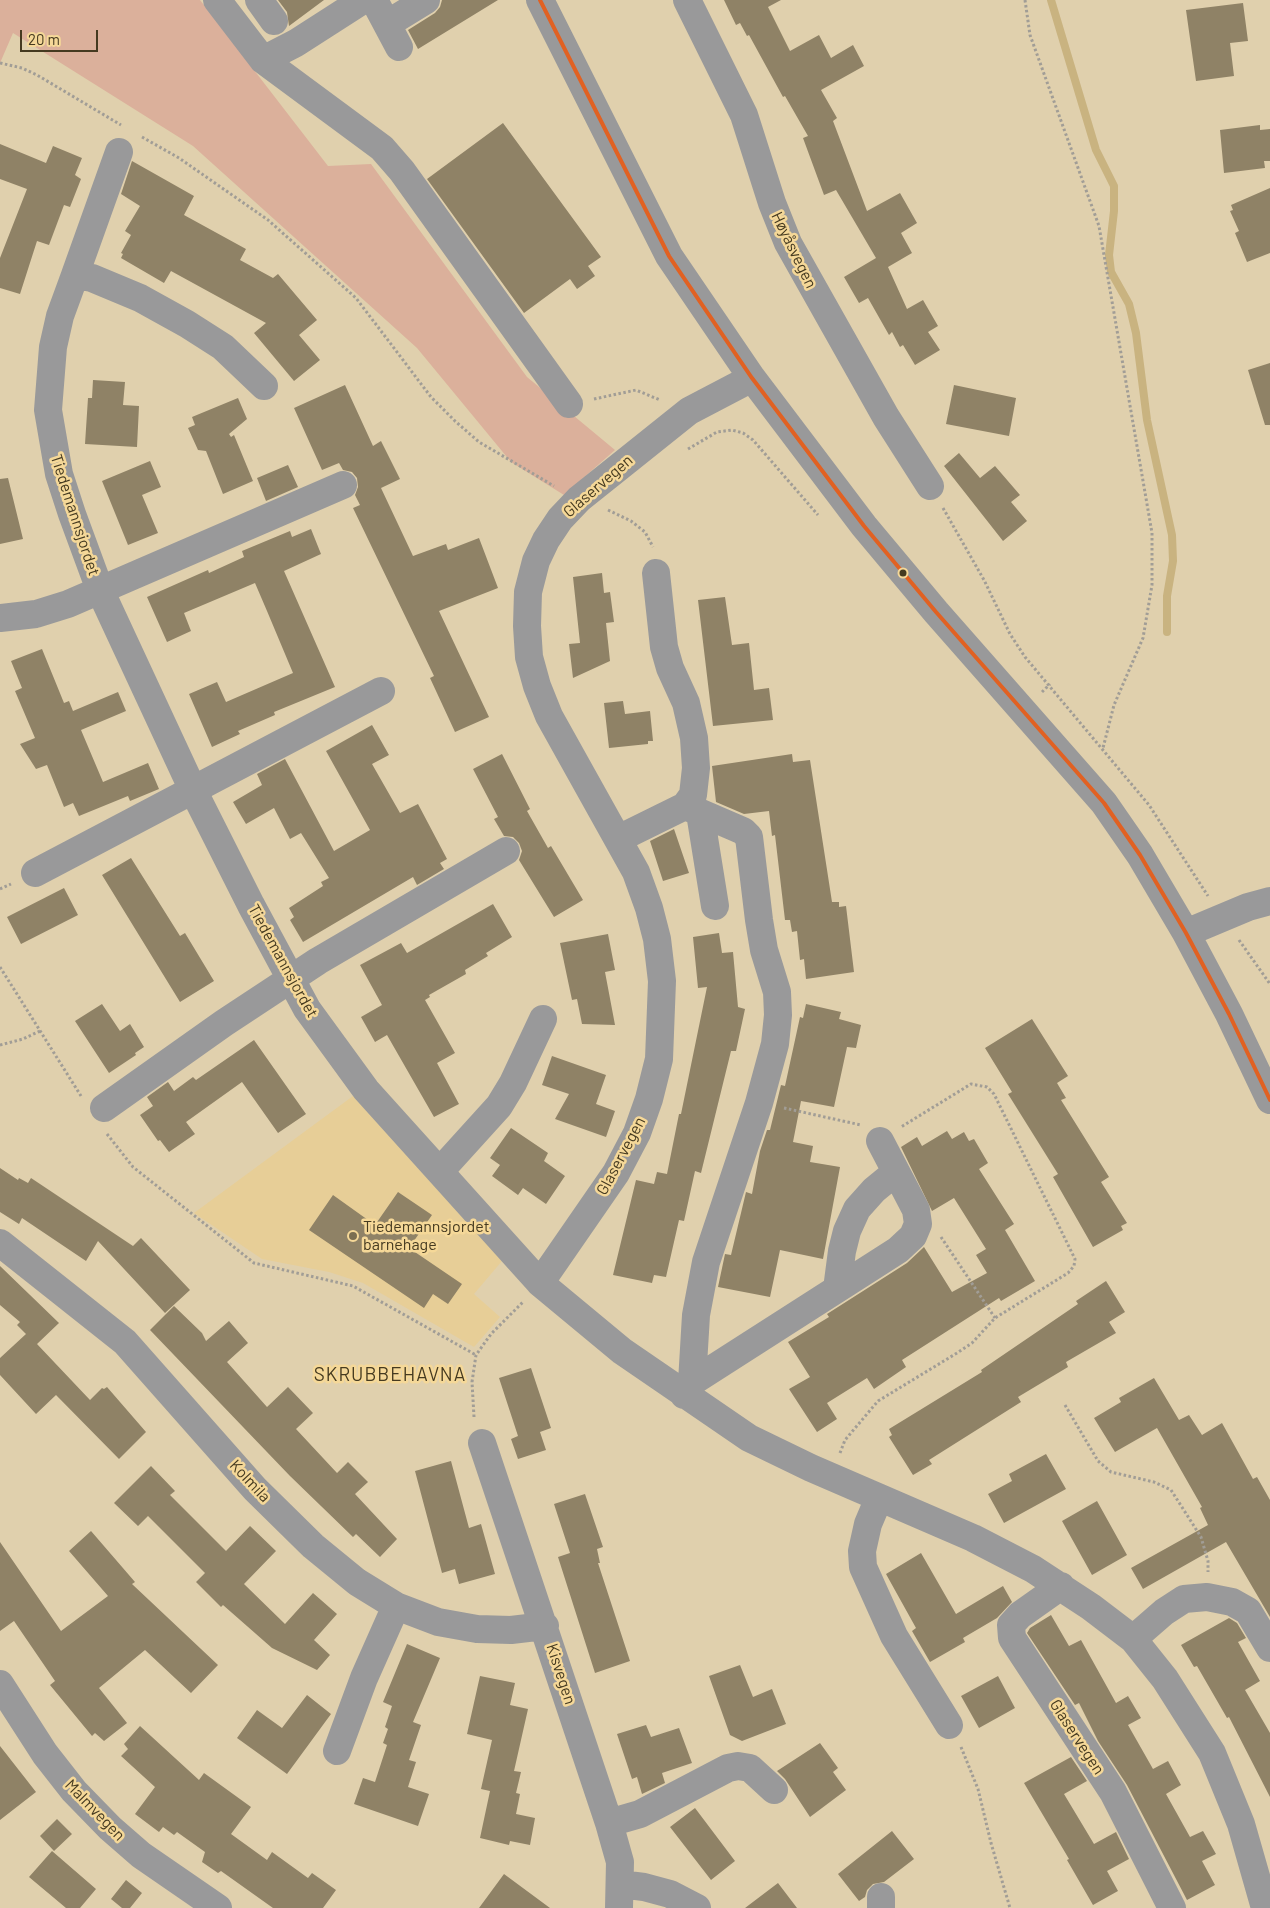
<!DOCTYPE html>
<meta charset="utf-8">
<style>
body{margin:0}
#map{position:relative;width:1270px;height:1908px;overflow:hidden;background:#e0d0ad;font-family:Barlow,sans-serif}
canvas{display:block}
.scale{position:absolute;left:20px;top:30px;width:78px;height:22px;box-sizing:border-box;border:2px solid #453a20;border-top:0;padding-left:6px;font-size:15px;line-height:18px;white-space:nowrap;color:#453a20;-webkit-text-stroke:4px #f5d898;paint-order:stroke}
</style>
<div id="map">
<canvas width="1270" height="1908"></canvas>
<div class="scale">20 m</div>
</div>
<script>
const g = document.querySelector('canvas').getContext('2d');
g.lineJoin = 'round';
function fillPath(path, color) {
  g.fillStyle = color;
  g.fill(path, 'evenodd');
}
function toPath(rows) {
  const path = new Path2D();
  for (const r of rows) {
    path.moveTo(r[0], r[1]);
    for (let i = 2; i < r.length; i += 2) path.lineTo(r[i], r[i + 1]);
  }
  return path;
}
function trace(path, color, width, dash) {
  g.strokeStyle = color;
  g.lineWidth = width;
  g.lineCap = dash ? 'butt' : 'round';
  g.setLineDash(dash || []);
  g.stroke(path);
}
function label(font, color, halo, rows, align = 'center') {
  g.font = font + ' Barlow,sans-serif';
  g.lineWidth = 5;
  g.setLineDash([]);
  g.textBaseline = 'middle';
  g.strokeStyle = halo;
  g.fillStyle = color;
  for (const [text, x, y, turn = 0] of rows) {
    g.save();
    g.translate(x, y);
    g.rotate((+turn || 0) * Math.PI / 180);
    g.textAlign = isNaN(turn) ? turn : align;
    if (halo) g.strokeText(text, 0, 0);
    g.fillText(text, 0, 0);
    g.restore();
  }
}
const built = toPath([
 [353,1096,502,1261,474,1294,500,1317,474,1347,363,1283,329,1272,262,1259,194,1213]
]);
const forest = toPath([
 [0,0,200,0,328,166,371,164,527,377,615,450,564,495,511,462,417,348,193,146,13,33,0,63]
]);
const stream = toPath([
 [1051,0,1096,150,1114,186,1114,211,1109,255,1111,272,1129,304,1136,333,1147,420,1172,535,1173,561,1167,596,1167,632]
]);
const building = toPath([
 [278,0,324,0,289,26,287,12],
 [442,0,498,0,418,49,408,30,435,13,440,7],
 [724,0,781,0,768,7,790,51,819,35,831,58,853,45,864,66,821,90,837,118,833,121,867,211,900,193,917,223,901,233,912,253,888,267,907,309,923,300,938,326,928,332,940,350,915,365,903,345,900,347,892,332,889,335,868,298,859,303,844,277,876,258,836,190,824,195,803,138,808,136,785,96,783,97,749,35,747,36,740,23,736,25],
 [1243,3,1248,41,1230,43,1234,76,1196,81,1186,10],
 [503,123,601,257,588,266,595,276,577,289,570,279,524,313,427,179],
 [1260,125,1260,130,1270,129,1270,161,1264,161,1265,168,1224,173,1220,130],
 [0,144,46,163,53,146,82,158,75,175,81,179,70,207,64,205,49,245,37,241,20,294,0,288,0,258,27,189,0,179],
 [132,161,194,196,184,215,246,249,240,260,273,278,278,274,317,320,299,335,320,360,294,381,254,333,266,323,171,271,164,283,121,258,123,254,121,253,131,235,125,231,140,206,121,194],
 [1270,188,1270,253,1247,262,1235,233,1239,231,1230,211,1233,210,1231,205],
 [1270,363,1270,425,1265,425,1248,370],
 [93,380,125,382,123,405,139,406,137,447,85,444,88,398,92,398],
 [345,385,373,446,381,441,400,479,381,488,413,556,446,544,448,550,479,538,498,588,439,611,489,717,455,732,430,678,434,676,353,508,360,505,355,495,358,487,357,478,352,472,343,470,339,463,322,470,294,408],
 [954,385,1016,398,1009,436,946,424],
 [238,398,247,419,229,434,231,437,234,435,253,481,223,494,206,451,198,450,188,428,195,425,192,417],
 [959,453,980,478,995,466,1020,495,1011,502,1027,521,1003,541,944,466],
 [150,461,161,487,142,495,158,533,128,545,102,481],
 [288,465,298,487,266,501,257,478],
 [8,478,23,539,0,544,0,479],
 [311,529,321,554,284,571,335,687,274,712,275,715,238,731,240,734,212,747,189,694,217,682,226,702,293,673,267,611,255,583,184,613,191,631,167,642,147,597,208,570,209,573,244,557,242,551,290,531,292,537],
 [602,573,604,593,610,592,614,622,606,623,610,661,573,678,569,644,580,643,573,577],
 [725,597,732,645,749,643,754,690,769,688,773,720,713,726,698,600],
 [42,649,64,703,69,701,73,711,118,692,126,711,81,730,103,782,148,763,159,789,130,801,128,796,79,816,73,803,64,807,47,765,36,769,20,744,35,738,15,691,22,688,11,661],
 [623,701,625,714,650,711,653,741,648,741,648,744,609,748,604,703],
 [372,725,389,755,372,764,400,813,418,804,447,859,440,863,444,869,417,885,413,877,303,942,290,920,294,917,289,908,323,886,321,882,329,878,301,833,290,839,274,808,246,824,233,802,262,785,257,774,285,759,334,851,370,830,326,751],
 [502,754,530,809,527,811,548,848,551,846,583,900,554,917,519,860,522,851,519,843,513,837,504,836,494,819,498,817,473,769],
 [792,754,793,762,810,760,832,902,839,902,839,907,846,906,854,972,806,979,804,959,800,960,797,931,792,932,790,920,785,920,775,835,772,836,769,811,744,814,716,802,712,766],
 [674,829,689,873,663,881,650,841],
 [131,858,180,936,185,933,214,981,180,1002,102,875],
 [64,888,78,915,21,944,7,917],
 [493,904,512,937,486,953,488,956,465,970,466,974,429,995,430,997,425,1000,455,1053,437,1063,459,1104,434,1117,387,1035,375,1042,361,1017,382,1005,360,965,401,943,407,953],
 [719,933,722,953,733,952,738,1007,745,1009,736,1051,731,1051,701,1173,695,1171,684,1221,679,1220,666,1277,654,1275,652,1283,613,1275,636,1180,654,1184,657,1172,667,1174,679,1114,681,1114,707,987,698,988,693,937],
 [608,934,615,970,605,972,615,1025,582,1024,577,999,572,1000,560,943],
 [102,1004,120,1031,130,1024,144,1047,135,1053,136,1055,109,1073,75,1021],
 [806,1004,841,1012,839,1019,861,1025,856,1048,847,1047,834,1107,801,1101,793,1142,813,1146,810,1162,840,1167,823,1259,780,1250,770,1297,718,1287,725,1254,731,1255,746,1192,752,1194,760,1151,767,1130,770,1130,781,1085,785,1086,800,1017,803,1018],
 [1032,1019,1068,1076,1057,1083,1066,1098,1061,1100,1109,1177,1101,1182,1127,1223,1121,1226,1123,1230,1093,1247,1053,1177,1058,1174,1008,1094,1012,1092,985,1048],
 [254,1040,306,1114,278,1133,242,1082,186,1122,195,1134,169,1152,160,1140,158,1141,140,1115,153,1106,147,1097,168,1082,174,1091,193,1077,196,1080],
 [552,1056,606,1075,596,1104,615,1111,606,1137,555,1119,569,1094,542,1085],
 [511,1128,548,1153,544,1161,565,1176,546,1204,523,1188,518,1195,492,1176,500,1165,490,1158],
 [947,1131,952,1139,964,1132,969,1141,974,1139,988,1163,979,1169,1014,1224,1005,1230,1035,1281,1001,1301,999,1298,902,1360,906,1367,874,1389,867,1378,827,1403,837,1419,817,1432,789,1389,810,1377,788,1342,829,1317,827,1314,907,1263,924,1247,952,1292,987,1273,976,1255,986,1249,954,1198,932,1211,901,1147,917,1137,922,1146],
 [0,1168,18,1180,19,1178,28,1183,31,1178,133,1246,141,1238,190,1290,165,1313,98,1241,86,1261,22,1218,19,1224,0,1212],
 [398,1192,432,1215,409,1248,462,1284,448,1304,433,1294,424,1308,309,1230,333,1195,375,1225],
 [0,1266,59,1323,37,1344,90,1400,102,1388,104,1389,107,1387,146,1432,119,1459,56,1395,36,1414,0,1375,0,1358,26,1334,17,1325,20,1322,0,1305],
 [1106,1281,1125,1312,1109,1322,1116,1333,1066,1362,1068,1367,1018,1397,1021,1402,929,1460,932,1464,913,1475,889,1437,892,1435,889,1429,982,1372,981,1370,1078,1304,1076,1301],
 [174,1306,202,1333,206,1341,229,1321,248,1343,227,1362,267,1407,288,1387,313,1413,296,1429,337,1473,348,1462,368,1482,355,1494,397,1539,380,1557,356,1534,353,1537,290,1476,150,1330],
 [531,1368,551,1428,540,1432,546,1450,518,1459,511,1439,518,1436,499,1378],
 [1154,1378,1179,1420,1189,1415,1202,1435,1222,1423,1253,1479,1257,1477,1270,1500,1270,1617,1226,1542,1143,1589,1131,1568,1208,1525,1200,1508,1202,1507,1157,1428,1115,1452,1094,1418,1121,1402,1119,1398],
 [1046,1454,1066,1489,1004,1523,988,1494,1012,1481,1009,1474],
 [451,1461,469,1528,481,1524,495,1574,459,1584,455,1569,442,1573,415,1471],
 [151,1466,175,1491,170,1495,226,1551,250,1526,276,1551,244,1584,285,1624,313,1593,337,1614,314,1640,330,1655,317,1670,272,1648,223,1605,221,1607,196,1582,205,1573,148,1516,138,1526,114,1503],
 [585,1494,603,1547,597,1549,600,1563,598,1563,630,1661,595,1673,558,1557,570,1553,554,1504],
 [1097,1501,1127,1555,1092,1575,1062,1521],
 [91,1531,135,1582,132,1584,218,1665,191,1693,145,1650,99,1688,127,1723,104,1741,95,1733,92,1736,50,1685,55,1681,14,1621,0,1631,0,1542,61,1631,108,1596,69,1551],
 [921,1553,956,1614,1003,1586,1012,1602,997,1618,963,1638,965,1642,930,1662,912,1631,916,1628,886,1574],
 [1051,1615,1069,1646,1081,1640,1116,1703,1128,1696,1141,1718,1128,1725,1153,1769,1168,1761,1181,1785,1166,1794,1190,1837,1203,1831,1216,1854,1202,1861,1215,1885,1187,1900,1127,1785,1098,1741,1079,1703,1075,1705,1027,1633,1030,1628],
 [1229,1618,1237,1623,1246,1638,1238,1642,1260,1681,1245,1690,1270,1733,1270,1797,1229,1717,1227,1718,1197,1666,1194,1667,1181,1645],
 [407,1644,440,1658,413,1722,421,1725,409,1760,416,1762,408,1787,429,1794,418,1826,354,1804,363,1778,375,1782,387,1745,383,1743,388,1729,385,1727,392,1706,383,1702],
 [740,1665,753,1697,772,1689,786,1724,742,1741,730,1735,709,1676],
 [480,1676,515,1683,510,1705,528,1709,514,1771,521,1772,516,1793,520,1794,516,1814,535,1818,530,1845,510,1841,509,1845,480,1838,490,1791,481,1789,492,1740,467,1734],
 [998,1676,1015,1708,979,1728,961,1696],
 [307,1695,331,1714,287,1774,237,1738,257,1710,282,1728],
 [646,1725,651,1737,679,1728,692,1763,662,1773,665,1783,642,1794,637,1777,632,1779,617,1734],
 [140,1726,199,1780,204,1773,251,1807,231,1834,267,1860,272,1852,308,1878,312,1873,336,1890,323,1908,273,1908,221,1871,218,1873,202,1862,205,1852,177,1832,174,1835,163,1827,159,1832,135,1814,155,1787,121,1756,128,1749,124,1744],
 [820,1743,838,1768,833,1772,846,1790,810,1817,785,1779,777,1771],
 [0,1746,36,1792,0,1820],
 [1071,1757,1087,1781,1064,1794,1094,1844,1116,1832,1129,1859,1107,1871,1118,1891,1093,1905,1067,1860,1069,1859,1024,1783],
 [695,1808,735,1861,711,1880,670,1827],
 [57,1819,72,1834,54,1851,40,1836],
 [892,1831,914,1859,884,1882,873,1884,867,1890,865,1897,859,1901,838,1874],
 [52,1851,96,1889,80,1908,66,1908,29,1877],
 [504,1874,550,1908,479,1908],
 [126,1880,142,1893,130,1908,122,1908,111,1899],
 [778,1883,797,1908,745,1908]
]);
const path = toPath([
 [1025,0,1030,35,1099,226,1152,533,1152,585,1143,638,1114,705,1103,748],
 [0,63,22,68,37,75,121,125],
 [142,137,179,158,268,220,356,298,431,397,455,421,479,442,554,486],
 [594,399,636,390,660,400],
 [688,449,717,432,732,430,743,433,753,440,818,515],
 [943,508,984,580,1010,634,1025,657,1149,805,1208,896],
 [608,510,631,521,645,532,653,547],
 [1042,692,1050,684],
 [0,889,11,884],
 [1239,940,1270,984],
 [0,967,81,1096],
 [0,1045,23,1039,40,1031],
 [784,1108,861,1125],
 [107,1134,133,1167,254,1263,353,1286,476,1355],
 [941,1237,995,1318],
 [1065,1405,1098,1461,1111,1472,1154,1482,1171,1490,1201,1537,1208,1561,1208,1572],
 [474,1417,472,1382,476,1355,491,1334,523,1302],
 [840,1453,845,1440,878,1401,957,1353,972,1343,995,1318,1068,1273,1074,1266,1075,1259,994,1094,987,1087,971,1084,901,1127],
 [961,1747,978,1789,991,1843,1010,1908]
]);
const minor = toPath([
 [217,0,263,60,382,148,402,171,569,404],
 [259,0,274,21],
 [374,0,399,47],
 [540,0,669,256,752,378,864,526,936,612,1104,803,1140,855,1186,933,1229,1014,1270,1100],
 [687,0,744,115,772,203,788,243,886,417,930,486],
 [387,24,426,0],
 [263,60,296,43,363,0],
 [75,275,119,152],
 [264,386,223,347,187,324,140,298,92,278,75,275,60,316,53,347,48,410,59,474,72,514,100,590,192,788,251,905,307,1009,366,1090,540,1283,622,1351,749,1438,811,1468,973,1538,1033,1569,1091,1607,1133,1639,1165,1679,1212,1753,1241,1824,1265,1908],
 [656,573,664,647,670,668,686,703,694,738,696,768,693,795,685,806,743,831,749,837,759,920,764,950,777,992,778,1015,775,1044,759,1103,706,1262,696,1315,692,1382,684,1395],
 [0,618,36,614,68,604,343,485],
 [700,813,715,906],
 [618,839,685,806],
 [35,873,381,691],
 [1186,933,1248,907,1270,901],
 [104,1108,224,1023,318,961,506,851],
 [441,1170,499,1106,513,1083,543,1019],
 [0,1243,125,1342,255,1489,313,1546,357,1582,396,1606,438,1622,477,1629,511,1630,545,1626],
 [540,1283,616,1173,637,1133,649,1099,659,1059,662,981,657,939,649,908,636,872,549,716,537,686,529,657,527,626,528,592,536,561,546,540,560,519,579,499,689,411,752,378],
 [837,1289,842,1251,847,1231,857,1209,874,1190,896,1172],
 [692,1382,898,1250,913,1236,918,1224,916,1210,880,1141],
 [482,1443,609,1823,620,1862,619,1908],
 [879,1498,868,1524,862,1551,863,1567,894,1636,949,1725],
 [1061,1586,1020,1615,1011,1625,1012,1638,1113,1792,1172,1908],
 [1133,1639,1164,1612,1184,1599,1207,1597,1232,1602,1248,1611,1270,1648],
 [0,1684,45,1754,74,1791,110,1828,141,1855,218,1908],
 [337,1751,364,1678,396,1606],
 [609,1823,640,1814,728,1768,738,1766,750,1768,774,1790],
 [620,1884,644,1887,670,1894,697,1908],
 [881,1897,881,1908]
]);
const bus1 = toPath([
 [540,0,669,256,752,378,864,526,936,612,1104,803,1140,855,1186,933,1229,1014,1270,1100]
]);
const markers = [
 [903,573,4.5,"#453a20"],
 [353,1236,5,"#7b6e51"]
];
const streetNames = [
 ["Høyåsvegen",794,250,64],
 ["Glaservegen",598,486,-41],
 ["Tiedemannsjordet",75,515,72],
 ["Tiedemannsjordet",283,961,61],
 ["Glaservegen",621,1156,-62],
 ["Kolmila",250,1481,47],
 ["Kisvegen",561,1674,72],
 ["Glaservegen",1077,1737,57],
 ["Malmvegen",95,1810,46]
];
const poiNames = [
 ["Tiedemannsjordet",363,1227],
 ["barnehage",363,1245]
];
const quarterNames = [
 ["SKRUBBEHAVNA",390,1375]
];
fillPath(built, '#e7ce97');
fillPath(forest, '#dbb09b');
trace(stream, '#c9b380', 8);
fillPath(building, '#8f8266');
trace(path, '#a19d96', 3, [2.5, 2.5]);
trace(minor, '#99999a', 28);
trace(bus1, '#e16122', 4);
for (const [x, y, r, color] of markers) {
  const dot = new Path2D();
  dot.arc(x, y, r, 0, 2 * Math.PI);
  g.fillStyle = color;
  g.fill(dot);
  trace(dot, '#f5d898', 2);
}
label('16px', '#453a20', '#f5d898', streetNames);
label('16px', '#453a20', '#f5d898', poiNames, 'left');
g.letterSpacing = '1px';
label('19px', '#453a20', '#f5d898', quarterNames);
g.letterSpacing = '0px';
</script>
